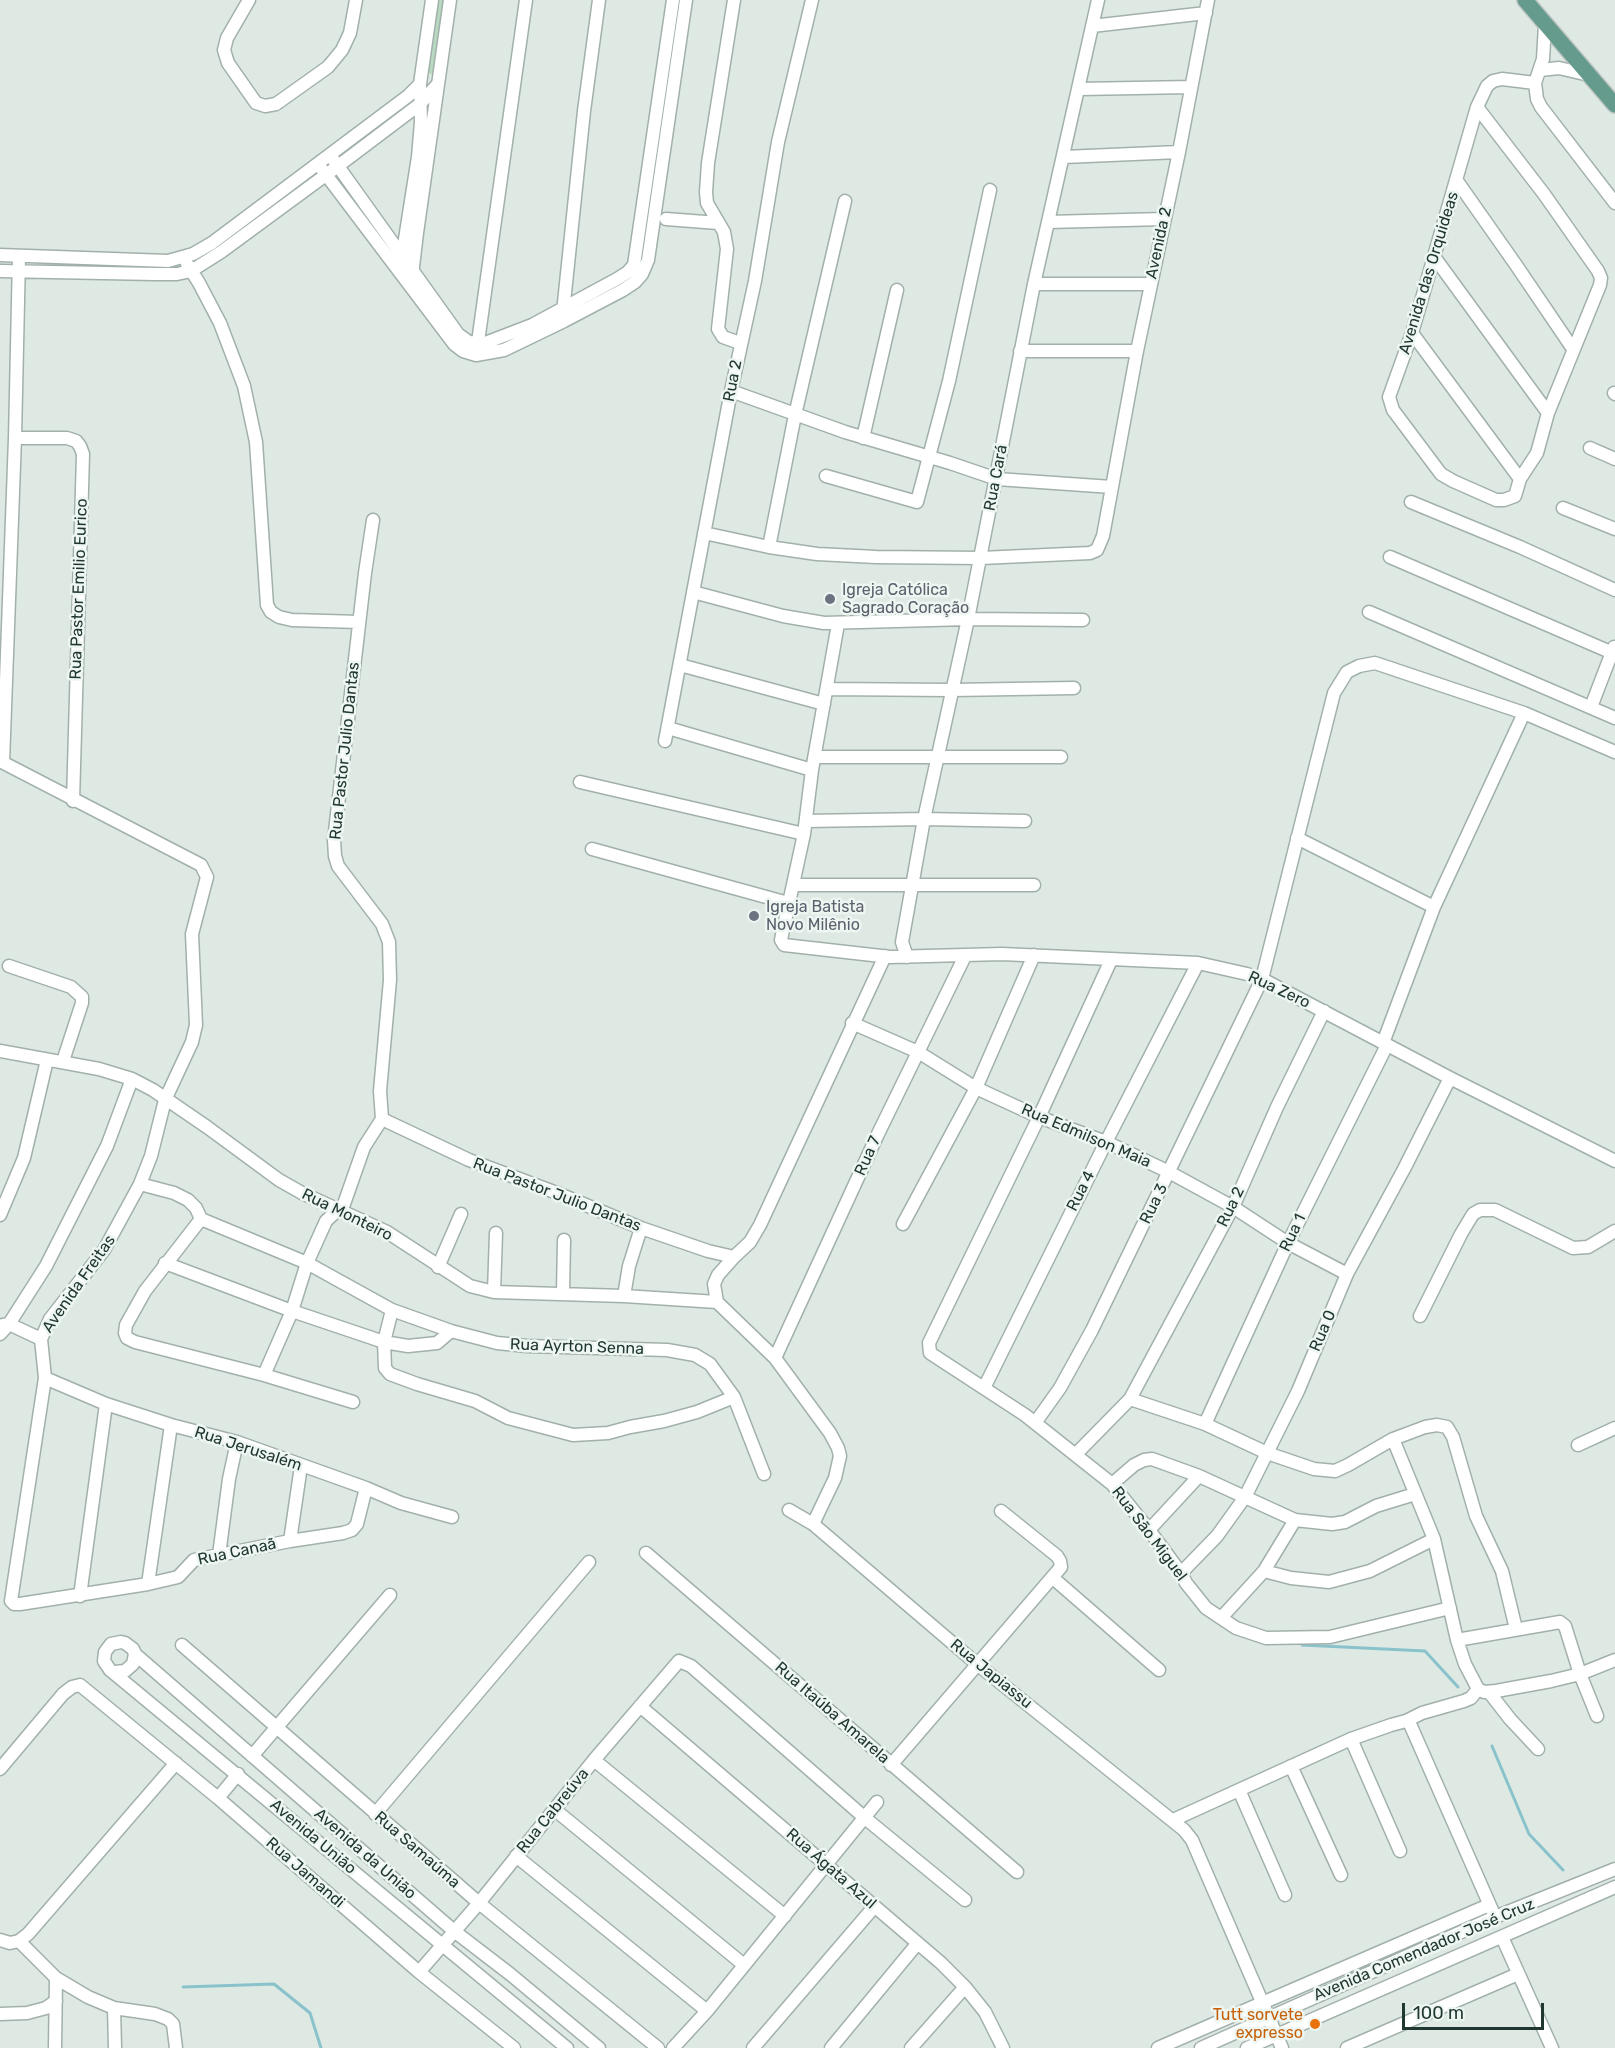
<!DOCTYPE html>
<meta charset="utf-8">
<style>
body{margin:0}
#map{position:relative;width:1615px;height:2048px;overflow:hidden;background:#dee9e4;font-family:Rubik,sans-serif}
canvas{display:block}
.scale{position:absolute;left:1402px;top:2003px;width:142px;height:27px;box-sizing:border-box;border:3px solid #213731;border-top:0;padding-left:8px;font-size:18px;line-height:21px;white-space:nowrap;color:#213731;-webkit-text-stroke:4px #eef6f2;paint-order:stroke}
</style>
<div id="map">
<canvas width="1615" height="2048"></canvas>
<div class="scale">100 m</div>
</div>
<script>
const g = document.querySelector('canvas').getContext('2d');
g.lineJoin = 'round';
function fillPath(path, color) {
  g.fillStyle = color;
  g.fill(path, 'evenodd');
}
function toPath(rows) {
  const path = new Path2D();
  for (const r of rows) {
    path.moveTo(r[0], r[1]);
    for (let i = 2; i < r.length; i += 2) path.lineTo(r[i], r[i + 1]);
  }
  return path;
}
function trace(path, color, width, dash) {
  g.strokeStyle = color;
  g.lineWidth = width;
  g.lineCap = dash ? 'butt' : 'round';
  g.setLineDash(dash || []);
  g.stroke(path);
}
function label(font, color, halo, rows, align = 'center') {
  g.font = font + ' Rubik,sans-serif';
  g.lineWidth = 5;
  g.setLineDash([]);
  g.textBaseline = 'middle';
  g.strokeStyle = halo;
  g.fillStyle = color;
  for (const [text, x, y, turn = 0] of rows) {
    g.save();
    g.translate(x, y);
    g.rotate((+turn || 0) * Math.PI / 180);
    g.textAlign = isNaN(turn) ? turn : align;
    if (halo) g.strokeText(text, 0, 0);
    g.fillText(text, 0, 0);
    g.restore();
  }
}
const green = toPath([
 [438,0,447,0,435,73,432,74,430,74,428,69]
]);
const stream = toPath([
 [1302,1645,1425,1651,1458,1687],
 [1492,1746,1529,1834,1563,1870],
 [183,1987,274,1984,310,2013,321,2048]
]);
const minor = toPath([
 [249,0,227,38,224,50,228,63,256,103,265,106,276,104,328,67,342,50,350,33,356,0],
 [734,0,708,163,706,192,707,203,724,232,727,249,718,329,723,337,740,343],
 [1545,25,1543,59,1535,83,1537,99,1541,107,1615,203],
 [1092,26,1206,13],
 [1540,70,1559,68,1589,75],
 [1079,89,1191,87],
 [1477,107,1544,194,1598,271,1601,278,1600,285,1548,413,1537,453,1520,479,1515,496,1504,500,1496,500,1453,481,1441,474,1393,410,1389,397,1412,333,1477,107,1487,86,1493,81,1502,79,1535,83],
 [330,155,458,334,469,342,485,343,532,325,617,279,628,272,634,265,673,0],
 [1064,157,1179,152],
 [318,164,454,344,463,351,476,355,504,350,564,321,623,290,635,282,642,274,648,260,686,0],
 [1457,181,1516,265,1573,349],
 [666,219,718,223],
 [1048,222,1164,219],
 [0,255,168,261,193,254,212,243,408,96,420,84],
 [402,258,418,157,421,122,420,84,432,0],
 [1435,258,1548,413],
 [187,264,199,283,220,323,244,386,256,442,267,605,271,612,279,617,292,620,359,622],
 [0,271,155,274,177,274,191,271,221,252,338,166,420,104,437,85],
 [412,275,417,233,450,0],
 [1034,284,1150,284],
 [563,312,584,111,599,0],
 [1412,333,1520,479],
 [477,349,526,0],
 [1020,351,1137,351],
 [731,391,845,432,950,463,997,479,1112,487],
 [1614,393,1615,394],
 [15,438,67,438,76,441,80,446,83,454,73,801],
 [863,438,897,290],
 [1590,448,1615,459],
 [826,476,917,502,949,381,990,190],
 [1411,502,1520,547,1615,590],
 [1563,508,1615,529],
 [373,520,365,573,334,840,335,856,338,866,382,924,389,942,390,980,380,1091,382,1119,469,1160,557,1193,641,1228,708,1251,734,1257,750,1242,760,1225,885,956],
 [704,533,769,547,817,554,876,557,981,558,1090,553,1097,550,1103,536,1137,351,1179,152,1208,0],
 [769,547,795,415,845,201],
 [1390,557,1615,654],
 [693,592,783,616,824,623,968,619,1083,620],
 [1369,612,1615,718],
 [838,624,812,770,804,834,782,935,781,940,784,945,890,957,1002,954,1198,963,1247,974,1262,979,1450,1078,1615,1161],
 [680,665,824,704],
 [827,689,952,690,1074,688],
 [1591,707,1614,647],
 [668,728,812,770],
 [665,741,731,391,755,281,778,142,812,0],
 [815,757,1061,757],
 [0,761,201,865,207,877,192,934,196,1025,192,1042,165,1100,151,1156,140,1184,104,1250,50,1319,41,1339,45,1378,11,1601,14,1604,20,1604,148,1584,178,1577,194,1560,290,1541,343,1533,352,1530,357,1524,366,1488],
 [3,762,15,438,19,256],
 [580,782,804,834],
 [806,821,924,819,1025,821],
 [1297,838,1434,907],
 [592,849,788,903],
 [794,885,1034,885],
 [907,957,902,942,924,819,968,619,1034,284,1098,0],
 [1111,960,1039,1117,929,1343,930,1353,1025,1415,1112,1484,1149,1530,1181,1573,1186,1583,1206,1608,1236,1628,1266,1638,1330,1637,1450,1608],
 [9,966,71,987,82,997,82,1003,63,1061],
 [852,1023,918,1052,976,1088,1039,1117,1106,1142,1169,1172,1233,1207,1288,1243,1347,1274],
 [1383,1043,1434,907,1524,713],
 [0,1051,99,1069,132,1079,153,1090,207,1127,279,1180,302,1193,387,1232,470,1286,494,1292,624,1296,717,1302],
 [140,1184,174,1193,188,1200,196,1208,201,1219,307,1263,392,1310,451,1331,497,1343,527,1346,667,1350,695,1355,710,1364,734,1397,764,1474],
 [0,1215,24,1158,47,1060],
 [201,1219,145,1291,126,1325,125,1333,127,1338,135,1342,264,1375,353,1402],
 [903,1224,976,1088,1034,955],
 [734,1257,718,1275,714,1284,717,1302,775,1358,830,1433,838,1448,840,1456,835,1478,813,1524],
 [165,1263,292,1311,384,1342,408,1346,437,1343,451,1331],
 [438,1267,461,1214],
 [494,1292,496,1233],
 [563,1293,564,1240],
 [624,1296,629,1266,641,1228],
 [392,1310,384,1342,385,1368,390,1374,417,1384,475,1401,508,1418,573,1435,608,1433,630,1427,664,1421,697,1412,734,1397],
 [1420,1316,1461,1234,1473,1214,1480,1210,1495,1210,1573,1248,1588,1247,1615,1231],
 [3,1325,9,1324,41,1339],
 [0,1334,9,1324,46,1266,107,1146,132,1079],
 [775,1358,877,1136,965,956],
 [264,1375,292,1311,307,1263,326,1221,344,1204,364,1147,382,1119],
 [45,1378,106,1404,171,1425,237,1442,366,1488,401,1503,452,1517],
 [984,1388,1106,1142,1198,963],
 [1130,1399,1205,1424,1267,1453,1314,1469,1335,1471,1348,1465,1393,1439,1425,1427,1437,1425,1447,1427,1453,1437,1476,1516,1502,1571,1516,1629],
 [1035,1423,1060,1388,1092,1330,1262,979,1334,693,1347,672,1359,666,1375,663,1524,713,1615,752],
 [1205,1424,1288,1243,1387,1045],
 [1393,1439,1434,1539,1457,1640,1465,1664,1478,1689],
 [1578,1445,1615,1428],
 [1076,1454,1130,1399,1233,1207,1277,1107,1324,1011],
 [1112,1484,1134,1465,1144,1460,1152,1459,1199,1476,1295,1520,1332,1524,1345,1522,1376,1506,1415,1494],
 [789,1510,813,1524,977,1664,1184,1830,1192,1840,1282,2048],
 [1149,1530,1199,1476],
 [290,1541,301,1466],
 [646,1553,1017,1872],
 [219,1555,229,1479,237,1442],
 [1264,1571,1291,1578,1329,1582,1370,1571,1434,1539],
 [1181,1573,1217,1536,1245,1497,1298,1391,1347,1274,1404,1169,1450,1078],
 [1053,1578,1159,1670],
 [148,1584,171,1425],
 [80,1596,106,1404],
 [1221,1618,1264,1571,1295,1520],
 [1457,1640,1560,1622,1565,1626,1580,1674,1597,1716],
 [182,1645,479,1903,658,2048],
 [135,1654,454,1931,510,1974,599,2048],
 [115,1672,125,1671,133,1664,135,1654,133,1649,125,1643,121,1642,111,1644,105,1652,104,1661,110,1670,567,2048],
 [1478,1689,1484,1692,1496,1691,1551,1681,1580,1674,1615,1660],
 [1489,1692,1510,1719,1538,1749],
 [640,1706,941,1963,965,1987,985,2012,1003,2048],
 [1406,1721,1410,1724,1492,1910],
 [1351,1739,1400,1851],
 [252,1756,390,1595],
 [594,1760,785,1916],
 [891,1765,1061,1567,1060,1561,1057,1556,1001,1511],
 [1291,1766,1341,1875],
 [0,1769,63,1694,72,1687,80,1685,218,1798,419,1972,514,2048],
 [1239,1790,1285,1895],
 [218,1798,238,1774],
 [554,1809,744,1965],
 [375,1814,589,1562],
 [1173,1820,1351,1739,1391,1725,1406,1721,1422,1713,1464,1701,1471,1698,1478,1689],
 [516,1856,707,2011],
 [1502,1937,1552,2048],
 [0,1940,10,1943,19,1941,28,1934,176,1763],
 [19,1941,56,1978,88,1997,114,2008,155,2014,168,2019,173,2024,176,2048],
 [419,1972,479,1903,594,1760,679,1661,691,1666,865,1818,965,1900],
 [114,2008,115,2048],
 [0,2014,27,2013,46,2008,56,2001],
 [55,2048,56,1978],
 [673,2048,707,2011,877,1802],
 [753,2048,874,1907],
 [831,2048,917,1944],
 [911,2048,965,1987],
 [1158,2048,1489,1905],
 [1201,2048,1495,1917,1615,1869],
 [1247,2048,1615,1887],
 [1347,2048,1518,1974]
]);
const major = toPath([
 [1525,0,1615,105]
]);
const markers = [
 [830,599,6,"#6b7280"],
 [754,916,6,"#6b7280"],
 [1315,2024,6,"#e8710a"]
];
const streetNames = [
 ["Avenida 2",1159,243,-78],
 ["Avenida das Orquideas",1429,273,-73],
 ["Rua 2",733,381,-79],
 ["Rua Cará",996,478,-79],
 ["Rua Pastor Emilio Eurico",79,589,-88],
 ["Rua Pastor Julio Dantas",345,751,-84],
 ["Rua Zero",1279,990,25],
 ["Rua Edmilson Maia",1086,1136,23],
 ["Rua 7",868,1156,-66],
 ["Rua 4",1081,1191,-63],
 ["Rua Pastor Julio Dantas",557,1195,21],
 ["Rua 3",1154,1204,-64],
 ["Rua 2",1231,1207,-64],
 ["Rua Monteiro",347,1215,26],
 ["Rua 1",1293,1233,-64],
 ["Avenida Freitas",79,1284,-55],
 ["Rua 0",1323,1331,-67],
 ["Rua Ayrton Senna",577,1347,2],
 ["Rua Jerusalém",248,1449,18],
 ["Rua São Miguel",1149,1534,53],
 ["Rua Canaã",237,1552,-12],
 ["Rua Japiassu",991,1674,39],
 ["Rua Itaúba Amarela",832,1713,41],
 ["Rua Cabreúva",553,1811,-51],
 ["Avenida União",313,1837,40],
 ["Rua Samaúma",417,1850,41],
 ["Avenida da União",365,1854,41],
 ["Rua Ágata Azul",831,1869,41],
 ["Rua Jamandi",305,1873,41],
 ["Avenida Comendador José Cruz",1424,1950,-23]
];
const worshipNames = [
 ["Igreja Católica",842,590],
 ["Sagrado Coração",842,608],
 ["Igreja Batista",766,907],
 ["Novo Milênio",766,925]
];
const foodNames = [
 ["Tutt sorvete",1303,2015],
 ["expresso",1303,2033]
];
fillPath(green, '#b8d9c0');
trace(stream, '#89c2cb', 3);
trace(minor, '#a2b0ab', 15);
trace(major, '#bcc3c1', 18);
trace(minor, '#fff', 12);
trace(major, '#659b8d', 15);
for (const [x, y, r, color] of markers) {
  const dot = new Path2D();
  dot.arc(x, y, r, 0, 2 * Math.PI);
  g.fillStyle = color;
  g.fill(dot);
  trace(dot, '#eef6f2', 2);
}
label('16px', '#213731', '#eef6f2', streetNames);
label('16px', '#5b616d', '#eef6f2', worshipNames, 'left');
label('16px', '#c56008', '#eef6f2', foodNames, 'right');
</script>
